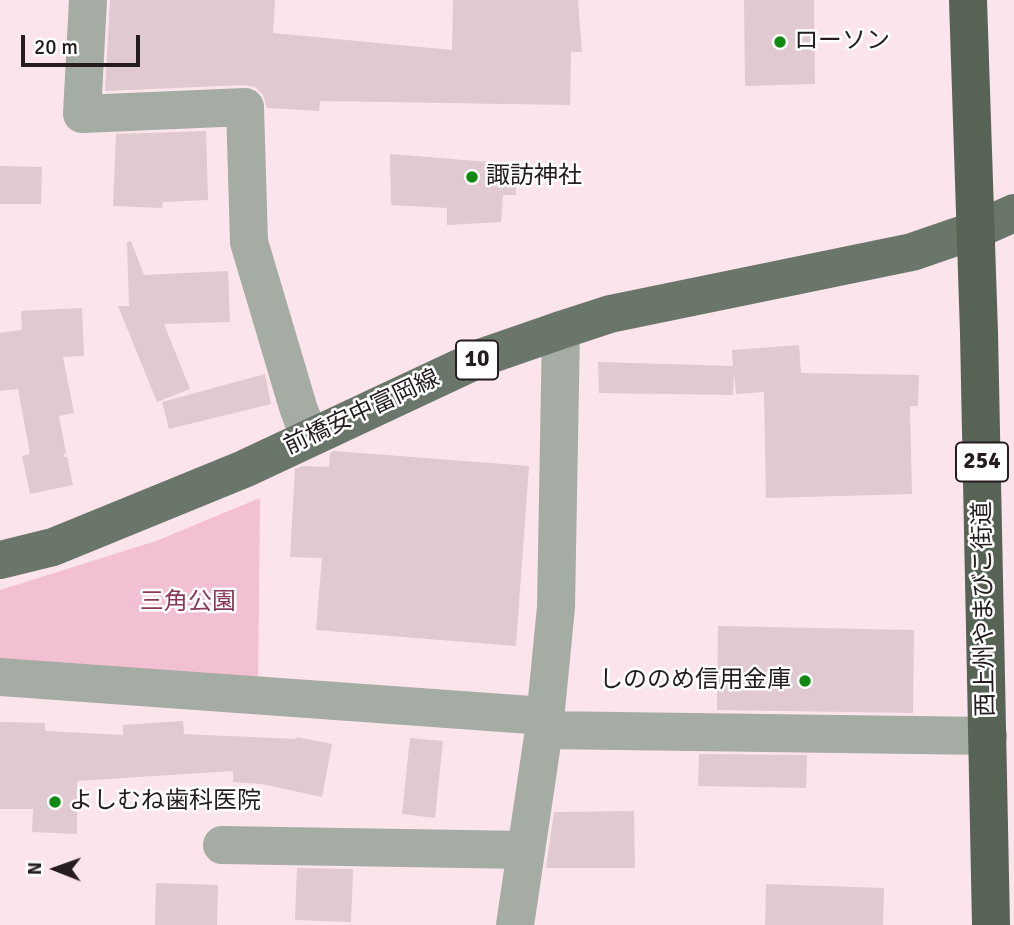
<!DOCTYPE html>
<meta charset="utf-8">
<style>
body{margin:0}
#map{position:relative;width:1014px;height:925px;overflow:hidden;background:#fce4ec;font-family:Signika,sans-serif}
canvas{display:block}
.north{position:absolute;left:21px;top:834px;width:70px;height:70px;-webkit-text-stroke:5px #fff;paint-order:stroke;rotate:271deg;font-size:19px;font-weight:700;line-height:28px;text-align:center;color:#241c1f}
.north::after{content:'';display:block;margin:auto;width:24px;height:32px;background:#241c1f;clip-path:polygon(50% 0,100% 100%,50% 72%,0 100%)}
.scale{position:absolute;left:21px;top:35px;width:119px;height:32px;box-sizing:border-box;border:4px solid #241c1f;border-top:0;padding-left:9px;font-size:21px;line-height:24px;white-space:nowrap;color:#241c1f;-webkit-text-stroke:5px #fff;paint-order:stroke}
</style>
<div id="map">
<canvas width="1014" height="925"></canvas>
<div class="north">N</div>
<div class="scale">20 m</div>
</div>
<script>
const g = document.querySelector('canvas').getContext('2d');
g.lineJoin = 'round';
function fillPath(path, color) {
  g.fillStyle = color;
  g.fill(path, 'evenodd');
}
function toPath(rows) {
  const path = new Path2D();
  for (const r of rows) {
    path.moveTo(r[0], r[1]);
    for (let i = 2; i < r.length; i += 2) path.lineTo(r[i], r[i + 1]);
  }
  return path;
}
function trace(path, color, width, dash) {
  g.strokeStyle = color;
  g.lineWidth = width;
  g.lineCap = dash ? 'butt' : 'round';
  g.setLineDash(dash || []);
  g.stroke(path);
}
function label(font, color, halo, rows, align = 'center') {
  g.font = font + ' Signika,"Noto Sans JP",sans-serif';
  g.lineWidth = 5;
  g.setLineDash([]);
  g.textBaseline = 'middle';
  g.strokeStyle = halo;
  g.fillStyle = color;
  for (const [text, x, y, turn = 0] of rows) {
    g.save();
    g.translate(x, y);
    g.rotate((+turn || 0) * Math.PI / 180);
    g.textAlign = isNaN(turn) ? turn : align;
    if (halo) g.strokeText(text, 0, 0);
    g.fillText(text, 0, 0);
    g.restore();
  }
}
const green = toPath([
 [260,498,258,678,0,665,0,590,156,541]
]);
const building = toPath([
 [110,0,275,0,273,33,452,50,453,0,578,0,582,52,571,52,570,105,320,101,319,111,267,108,263,95,255,87,244,85,105,91],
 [744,0,814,0,815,84,745,86],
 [206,131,208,200,163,202,162,208,113,206,116,134],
 [390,154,515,164,516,195,503,195,501,222,447,225,447,208,391,205],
 [0,166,42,167,41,204,0,204],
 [131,241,144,275,228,271,230,322,164,324,190,389,157,402,118,306,129,306,127,242],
 [82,308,84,356,63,357,74,413,59,416,66,453,64,454,64,457,67,457,73,485,30,494,22,456,30,454,18,389,0,391,0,333,22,330,21,311],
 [799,345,801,373,919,375,918,406,910,406,912,494,766,498,764,392,736,394,734,373,733,395,599,393,598,362,733,366,732,350],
 [265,374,271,404,169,429,162,402],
 [334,451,529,466,516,646,316,630,322,558,290,557,295,469,302,466,329,467,330,453],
 [718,626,914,630,913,713,717,710],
 [183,721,184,734,296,739,297,737,332,744,322,797,262,784,233,782,233,771,77,781,77,834,32,832,33,809,0,809,0,722,45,723,45,731,123,735,123,725],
 [410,738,443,741,435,818,402,814],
 [699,754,807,755,806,788,698,786],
 [634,811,635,868,546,868,554,812],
 [297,868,353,869,351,922,295,920],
 [156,883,218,885,217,925,155,925],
 [766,884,884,888,883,925,765,925]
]);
const minor = toPath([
 [88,0,82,114,245,107,249,242,298,407,309,437],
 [0,677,545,716],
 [544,730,988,736],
 [222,845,525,850],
 [515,925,544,730,556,607,561,330]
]);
const major = toPath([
 [0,560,53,547,244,469,483,357,561,330,610,314,912,252,976,230,1014,213]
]);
const highway = toPath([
 [968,0,979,333,991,925]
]);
const markers = [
 [780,42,7,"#108a11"],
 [472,177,7,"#108a11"],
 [805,681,7,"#108a11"],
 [55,802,7,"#108a11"]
];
const shields = [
 [477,360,42],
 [982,462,52]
];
const shieldNames = [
 ["10",477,360],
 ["254",982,462]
];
const poiNames = [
 ["ローソン",794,42],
 ["諏訪神社",486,177],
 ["しののめ信用金庫",791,681,"right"],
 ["よしむね歯科医院",69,802]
];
const streetNames = [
 ["前橋安中富岡線",362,413,-25],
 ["西上州やまびこ街道",985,609,-91]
];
const parkNames = [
 ["三角公園",188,603]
];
fillPath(green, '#f2c0d2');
fillPath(building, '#e0c9d0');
trace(minor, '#a5aca4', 38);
trace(major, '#6b766a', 38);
trace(highway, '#566355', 38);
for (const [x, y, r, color] of markers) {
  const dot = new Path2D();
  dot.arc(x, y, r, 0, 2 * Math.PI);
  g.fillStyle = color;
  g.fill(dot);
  trace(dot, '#fff', 2.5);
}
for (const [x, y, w] of shields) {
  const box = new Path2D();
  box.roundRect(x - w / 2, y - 19.5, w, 39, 5);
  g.fillStyle = '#fff';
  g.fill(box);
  trace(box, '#241c1f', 2);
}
label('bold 23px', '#241c1f', null, shieldNames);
label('24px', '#241c1f', '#fff', poiNames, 'left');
label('24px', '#241c1f', '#fff', streetNames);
label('24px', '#89375b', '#fff', parkNames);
</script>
